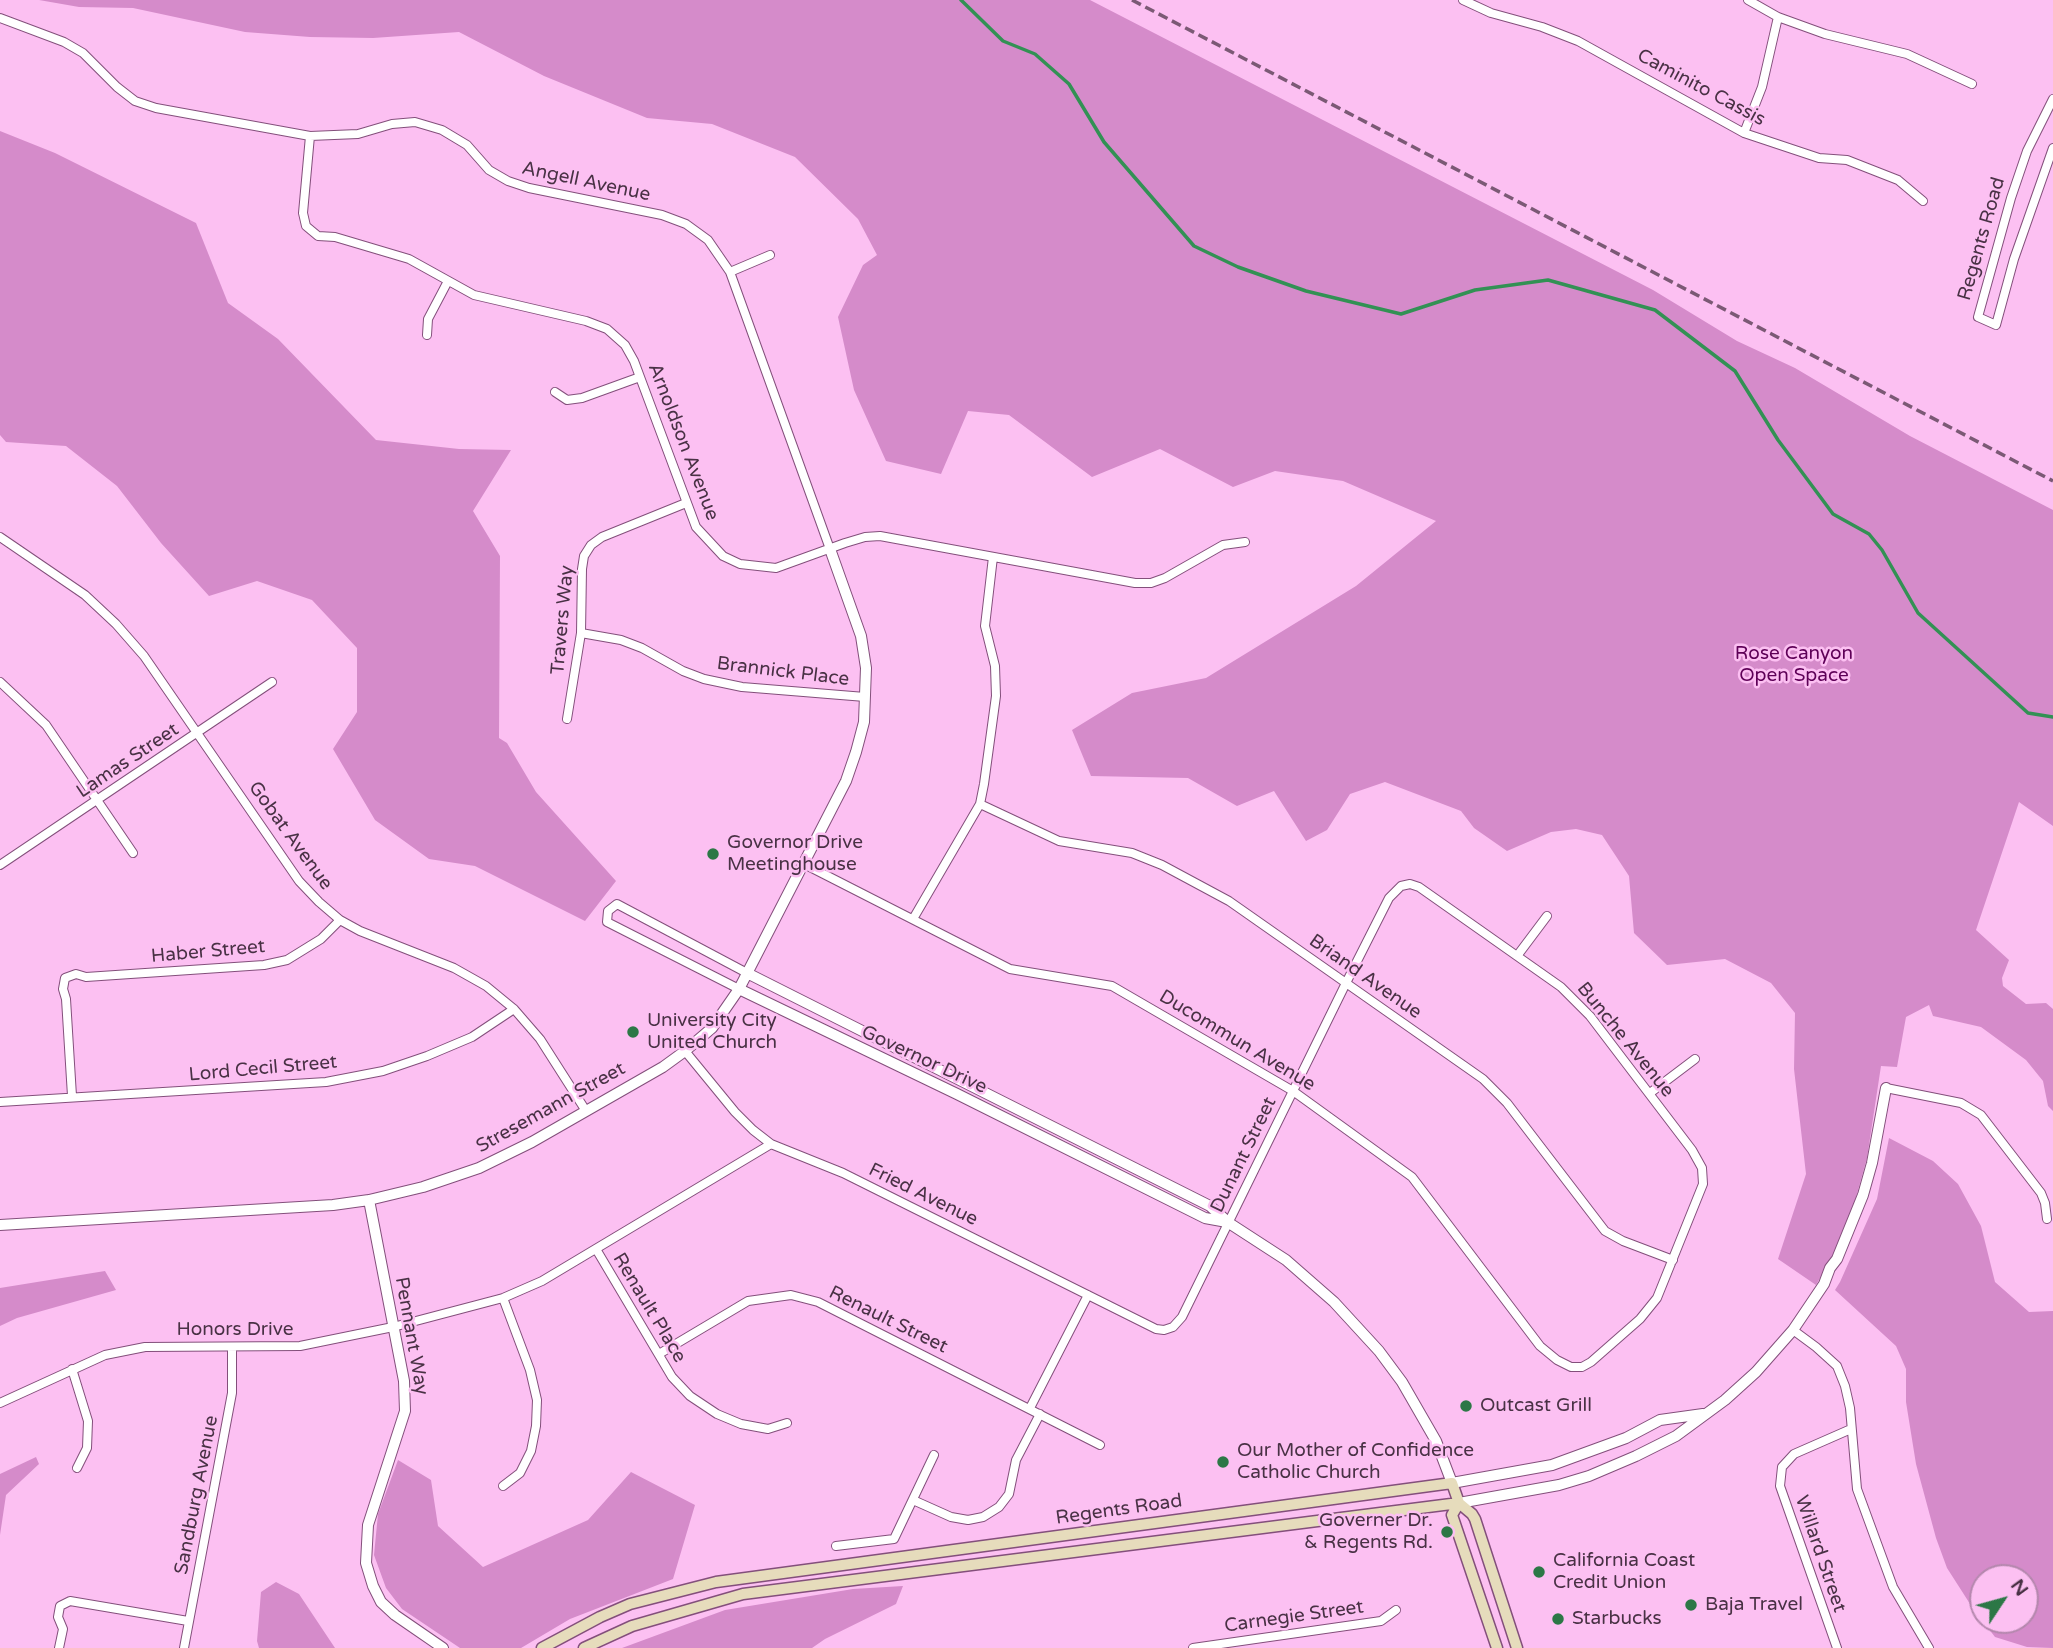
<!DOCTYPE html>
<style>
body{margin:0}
#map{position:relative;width:2053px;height:1648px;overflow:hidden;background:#fcc0f2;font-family:"Varela Round",sans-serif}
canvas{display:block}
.north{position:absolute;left:1969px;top:1564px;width:70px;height:70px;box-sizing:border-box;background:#fcc0f2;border:2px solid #b487ad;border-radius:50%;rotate:54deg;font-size:19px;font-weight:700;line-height:28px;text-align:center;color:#493145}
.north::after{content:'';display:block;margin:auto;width:24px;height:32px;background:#2c7746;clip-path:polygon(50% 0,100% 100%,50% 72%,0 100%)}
</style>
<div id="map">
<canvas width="2053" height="1648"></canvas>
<div class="north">N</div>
</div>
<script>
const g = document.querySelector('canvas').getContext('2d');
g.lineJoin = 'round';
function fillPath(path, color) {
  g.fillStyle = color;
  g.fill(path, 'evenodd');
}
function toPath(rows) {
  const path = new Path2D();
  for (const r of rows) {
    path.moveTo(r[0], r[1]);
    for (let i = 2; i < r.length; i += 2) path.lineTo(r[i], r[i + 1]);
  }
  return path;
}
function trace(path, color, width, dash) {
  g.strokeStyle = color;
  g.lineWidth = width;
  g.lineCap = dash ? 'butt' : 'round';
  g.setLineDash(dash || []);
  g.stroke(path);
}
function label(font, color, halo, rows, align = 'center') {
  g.font = font + ' "Varela Round",sans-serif';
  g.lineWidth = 5;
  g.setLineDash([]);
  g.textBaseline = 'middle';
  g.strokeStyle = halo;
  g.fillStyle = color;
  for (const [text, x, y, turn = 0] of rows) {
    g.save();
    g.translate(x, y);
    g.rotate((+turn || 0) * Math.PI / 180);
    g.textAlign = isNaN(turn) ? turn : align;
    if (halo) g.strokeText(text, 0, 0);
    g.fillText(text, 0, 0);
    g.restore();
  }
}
const green = toPath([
 [39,0,1090,0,1653,290,1737,341,1795,368,1910,436,2053,510,2053,826,2019,802,1976,930,2009,960,2002,978,2003,986,2026,1004,2046,1003,2053,1009,2053,1111,2048,1106,2043,1081,2026,1060,1981,1027,1933,1016,1929,1005,1906,1017,1897,1067,1881,1066,1867,1158,1853,1208,1834,1254,1816,1285,1778,1259,1806,1174,1794,1069,1795,1013,1771,983,1725,959,1667,965,1634,933,1629,876,1602,835,1576,829,1551,832,1507,851,1474,828,1461,811,1385,782,1350,794,1327,830,1306,841,1274,791,1237,806,1188,778,1091,776,1072,730,1132,693,1206,678,1356,586,1436,521,1343,481,1275,471,1233,487,1160,449,1092,477,1009,415,968,411,941,474,886,461,854,390,838,317,863,265,877,255,858,219,795,157,712,124,647,118,544,76,459,32,373,38,310,37,245,32,133,8,79,7],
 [0,131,55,153,196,223,228,303,278,339,376,440,459,449,511,450,473,511,500,556,499,738,507,743,536,792,616,881,585,921,475,866,429,859,375,820,333,749,357,712,357,648,312,600,257,581,209,596,161,543,117,486,66,446,6,442,0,435],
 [1889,1138,1933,1161,1958,1184,1981,1226,1995,1282,2029,1312,2053,1311,2053,1648,2027,1647,1995,1637,1972,1607,1947,1568,1936,1538,1916,1464,1906,1402,1906,1369,1896,1346,1835,1290,1840,1282,1877,1199],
 [1983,1578,2025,1578,2025,1620,1983,1620],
 [105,1271,116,1290,17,1318,0,1326,0,1288],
 [36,1457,39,1464,6,1495,0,1535,0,1474],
 [398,1460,431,1480,438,1526,483,1567,588,1520,631,1472,695,1505,673,1579,570,1619,521,1648,460,1648,402,1609,386,1588,374,1555,378,1514],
 [276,1582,299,1594,335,1648,259,1648,257,1641,261,1592],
 [903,1586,896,1604,825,1639,812,1648,622,1648,725,1610,853,1589]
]);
const stream = toPath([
 [961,0,1003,41,1035,54,1069,84,1104,142,1194,246,1238,267,1306,291,1401,314,1475,290,1548,280,1655,310,1735,371,1778,440,1833,514,1869,534,1882,550,1918,613,2028,713,2053,717]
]);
const minor = toPath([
 [1463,0,1491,13,1542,27,1578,41,1744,133,1819,158,1847,160,1898,180,1923,201],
 [1748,0,1778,17,1825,34,1907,54,1972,84],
 [0,18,64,42,83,53,117,87,135,101,156,108,310,136,358,134,392,124,415,122,442,130,467,145,489,170,508,181,529,188,662,215,686,224,708,240,730,272,830,549],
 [2053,99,2027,151,2011,198,1978,317,1996,325,2014,259,2053,148],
 [1744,133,1762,87,1778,17],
 [310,136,303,213,306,226,318,236,335,237,409,259,474,295,586,321,607,329,625,345,634,361,696,527,723,556,740,564,776,568,845,543,865,537,880,536,1135,583,1151,583,1165,578,1223,545,1245,542],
 [730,272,770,255],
 [427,335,428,319,448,281],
 [555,392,567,400,582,398,640,377],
 [0,537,85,595,116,624,144,656,299,881,319,902,340,920,360,931,454,968,486,986,514,1009,540,1039,586,1111],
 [581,633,621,640,642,648,683,671,704,679,742,687,865,697],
 [0,682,46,725,133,853],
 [567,719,581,633,582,569,584,556,591,545,602,537,686,503],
 [980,804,1059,841,1132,853,1162,865,1229,901,1483,1079,1507,1103,1605,1231,1623,1241,1673,1260],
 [0,865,272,682],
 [913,919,980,804,984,784,996,696,995,666,985,626,993,557],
 [1517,956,1547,916],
 [739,989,607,922,608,911,617,904,747,973],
 [685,1051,735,1112,753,1130,771,1144,843,1173,1156,1329,1164,1330,1173,1327,1182,1317,1238,1203,1293,1091,1346,983,1389,898,1401,886,1410,884,1419,887,1561,987,1590,1016,1692,1150,1702,1168,1703,1184,1657,1298,1640,1319,1591,1362,1582,1367,1571,1367,1557,1360,1540,1346,1412,1177,1293,1091,1112,986,1010,969,804,864],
 [1886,1088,1961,1103,1981,1115,2041,1193,2045,1203,2047,1219],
 [1650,1093,1695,1059],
 [72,1096,66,999,63,989,65,978,76,974,86,977,264,965,287,960,321,939,340,920],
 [0,1102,326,1082,383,1071,427,1056,472,1037,514,1009],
 [596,1249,672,1377,690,1396,717,1414,741,1424,768,1429,787,1423],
 [503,1298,530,1370,537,1400,536,1426,531,1451,520,1473,503,1486],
 [1793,1330,1816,1347,1837,1366,1845,1386,1850,1408,1857,1489,1893,1587,1929,1648],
 [659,1354,748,1301,791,1295,818,1302,1100,1445],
 [72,1369,88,1421,87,1448,77,1468],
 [0,1403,105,1355,145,1347,300,1346,393,1327,503,1298,542,1281,771,1144],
 [1030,1408,1088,1295],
 [913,1500,951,1517,968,1520,983,1517,999,1507,1009,1494,1016,1460,1040,1414],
 [836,1546,894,1539,934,1455],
 [59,1648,63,1629,58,1617,60,1606,70,1601,188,1621],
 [184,1648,232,1393,232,1347],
 [1193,1648,1381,1621,1396,1610],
 [1837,1648,1780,1486,1782,1467,1794,1454,1851,1429]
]);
const tertiary = toPath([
 [747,973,1210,1206,1229,1223,1286,1260,1334,1302,1379,1351,1402,1382,1436,1441,1452,1483,1552,1465,1626,1438,1660,1420,1703,1414],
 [739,989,957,1094,1205,1218,1227,1222],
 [369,1200,404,1381,405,1411,368,1525,366,1563,373,1586,381,1602,395,1615,443,1648],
 [0,1225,333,1205,369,1200,423,1187,479,1168,532,1142,663,1067,685,1051,712,1028,739,989,846,781,856,752,864,722,866,668,861,636,830,549],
 [1459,1503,1559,1485,1589,1476,1636,1456,1676,1436,1725,1400,1756,1372,1793,1330,1824,1284,1830,1268,1837,1259,1863,1195,1872,1163,1886,1088]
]);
const secondary = toPath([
 [1459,1503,1452,1515,1497,1648],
 [542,1648,600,1617,630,1604,716,1582,1452,1483,1459,1503,1472,1514,1475,1519,1517,1648],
 [584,1648,632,1626,743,1594,1459,1503]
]);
const rail = toPath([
 [1132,0,2053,481]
]);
const markers = [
 [713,854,7,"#2c7746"],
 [633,1032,7,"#2c7746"],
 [1466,1406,7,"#2c7746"],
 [1223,1462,7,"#2c7746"],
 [1447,1532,7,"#2c7746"],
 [1539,1572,7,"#2c7746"],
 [1691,1605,7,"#2c7746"],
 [1558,1619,7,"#2c7746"]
];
const streetNames = [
 ["Caminito Cassis",1701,88,28],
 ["Angell Avenue",586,182,12],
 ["Regents Road",1982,239,-74],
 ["Arnoldson Avenue",683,442,69],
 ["Travers Way",563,620,-85],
 ["Brannick Place",783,672,7],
 ["Lamas Street",128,761,-34],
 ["Gobat Avenue",290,836,54],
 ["Haber Street",208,952,-5],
 ["Briand Avenue",1365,977,35],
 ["Bunche Avenue",1625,1040,51],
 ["Ducommun Avenue",1237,1041,31],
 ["Governor Drive",924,1060,25],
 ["Lord Cecil Street",263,1069,-5],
 ["Stresemann Street",551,1108,-29],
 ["Dunant Street",1244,1155,-64],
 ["Fried Avenue",923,1195,26],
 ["Renault Place",649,1308,59],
 ["Renault Street",888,1320,26],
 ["Honors Drive",235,1330],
 ["Pennant Way",411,1336,80],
 ["Sandburg Avenue",197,1495,-79],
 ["Regents Road",1119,1510,-8],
 ["Willard Street",1820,1554,71],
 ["Carnegie Street",1294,1617,-8]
];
const parkNames = [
 ["Rose Canyon",1794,654],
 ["Open Space",1794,676]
];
const poiNames = [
 ["Governor Drive",727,843],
 ["Meetinghouse",727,865],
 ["University City",647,1021],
 ["United Church",647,1043],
 ["Outcast Grill",1480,1406],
 ["Our Mother of Confidence",1237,1451],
 ["Catholic Church",1237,1473],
 ["Governer Dr.",1433,1521,"right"],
 ["& Regents Rd.",1433,1543,"right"],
 ["California Coast",1553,1561],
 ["Credit Union",1553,1583],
 ["Baja Travel",1705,1605],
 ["Starbucks",1572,1619]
];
fillPath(green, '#d58bca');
trace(stream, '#329154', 3.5);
trace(minor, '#834f7b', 10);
trace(tertiary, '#834f7b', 12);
trace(secondary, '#834f7b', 13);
trace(minor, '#fff', 8);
trace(tertiary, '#fff', 10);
trace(secondary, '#e6dcbc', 10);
trace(rail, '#7b5975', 3.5, [10, 5]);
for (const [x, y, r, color] of markers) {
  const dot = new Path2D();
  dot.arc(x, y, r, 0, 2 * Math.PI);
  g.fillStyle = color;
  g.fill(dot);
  trace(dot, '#fcc0f2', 2.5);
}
label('19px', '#493145', '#fcc0f2', streetNames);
label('19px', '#5e0057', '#fcc0f2', parkNames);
label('19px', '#493145', '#fcc0f2', poiNames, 'left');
</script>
